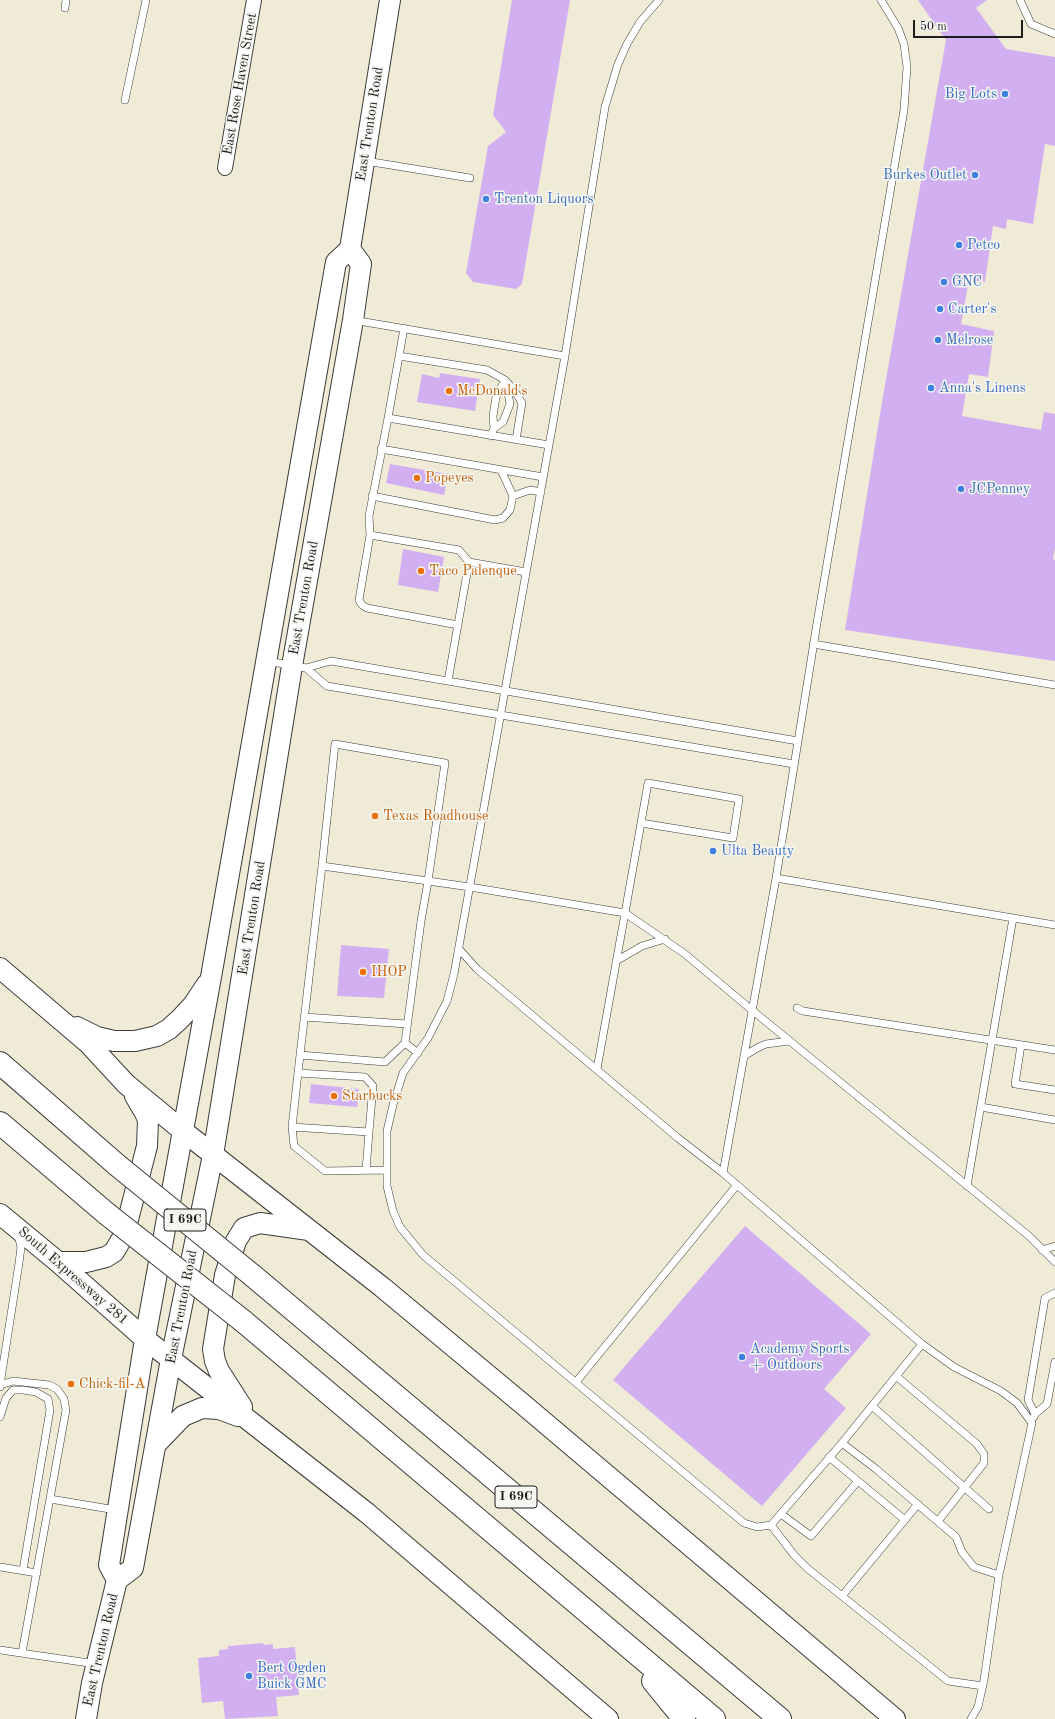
<!DOCTYPE html>
<style>
body{margin:0}
#map{position:relative;width:1055px;height:1719px;overflow:hidden;background:#f0ebd7;font-family:"Old Standard TT",serif}
canvas{display:block}
.scale{position:absolute;left:913px;top:20px;width:110px;height:18px;box-sizing:border-box;border:2px solid #1c1c1c;border-top:0;padding-left:5px;font-size:12px;line-height:14px;white-space:nowrap;color:#1c1c1c;-webkit-text-stroke:3px #f6f6f2;paint-order:stroke}
</style>
<div id="map">
<canvas width="1055" height="1719"></canvas>
<div class="scale">50 m</div>
</div>
<script>
const g = document.querySelector('canvas').getContext('2d');
g.lineJoin = 'round';
function fillPath(path, color) {
  g.fillStyle = color;
  g.fill(path, 'evenodd');
}
function toPath(rows) {
  const path = new Path2D();
  for (const r of rows) {
    path.moveTo(r[0], r[1]);
    for (let i = 2; i < r.length; i += 2) path.lineTo(r[i], r[i + 1]);
  }
  return path;
}
function trace(path, color, width, dash) {
  g.strokeStyle = color;
  g.lineWidth = width;
  g.lineCap = dash ? 'butt' : 'round';
  g.setLineDash(dash || []);
  g.stroke(path);
}
function label(font, color, halo, rows, align = 'center') {
  g.font = font + ' "Old Standard TT",serif';
  g.lineWidth = 3;
  g.setLineDash([]);
  g.textBaseline = 'middle';
  g.strokeStyle = halo;
  g.fillStyle = color;
  for (const [text, x, y, turn = 0] of rows) {
    g.save();
    g.translate(x, y);
    g.rotate((+turn || 0) * Math.PI / 180);
    g.textAlign = isNaN(turn) ? turn : align;
    if (halo) g.strokeText(text, 0, 0);
    g.fillText(text, 0, 0);
    g.restore();
  }
}
const building = toPath([
 [512,0,570,0,522,284,516,289,473,282,466,273,488,146,506,132,493,115],
 [918,0,987,0,976,8,1006,49,1055,57,1055,146,1045,144,1033,224,1007,219,1006,229,993,226,985,282,969,280,961,324,994,331,988,377,969,374,962,416,1041,430,1044,412,1055,414,1055,548,1053,559,1055,560,1055,661,845,630,882,402,946,40],
 [440,373,480,379,475,411,417,402,422,374,439,378],
 [390,464,448,474,444,495,386,483],
 [403,549,444,557,438,592,398,585],
 [341,945,389,949,384,998,337,996],
 [311,1084,359,1089,357,1107,309,1103],
 [745,1226,871,1334,824,1389,846,1408,762,1506,613,1380],
 [263,1643,264,1645,273,1644,273,1649,295,1647,299,1695,276,1697,278,1716,225,1719,223,1701,202,1703,198,1658,219,1656,219,1650,228,1649,228,1646]
]);
const service = toPath([
 [659,0,640,22,627,44,618,64,605,107,565,356,454,974,447,1001,428,1038,403,1073,393,1105,387,1131,387,1186,393,1211,400,1227,423,1255,744,1523,757,1527,771,1525,842,1443,922,1344],
 [1020,0,1031,24,1055,34],
 [65,8,66,0],
 [125,100,146,0],
 [366,161,470,178],
 [353,320,565,356],
 [399,356,487,370,505,380,514,390,522,403,516,440],
 [388,418,404,328],
 [494,428,503,422,510,404,506,382],
 [491,436,494,428,493,416,496,397,505,380],
 [381,449,543,477],
 [372,496,495,520,503,518,510,510,513,496,501,470],
 [513,496,530,490,541,492],
 [370,535,459,550,469,562],
 [458,625,367,608,362,605,359,600,370,535,369,516,388,418,549,445],
 [813,644,1055,685],
 [267,661,306,668,331,661,798,741],
 [306,668,327,686,794,764],
 [448,681,469,562,526,572],
 [322,866,300,1055,385,1062,405,1043],
 [776,878,1055,925],
 [459,949,477,969,678,1138,723,1173,922,1344,954,1367,1001,1391,1017,1403,1032,1423,999,1575],
 [616,961,642,946,665,939],
 [797,1008,803,1011,1055,1050],
 [304,1017,407,1024],
 [1021,1045,1015,1084,1055,1090],
 [418,1053,405,1043,421,921,428,881,445,763,335,744,322,866,428,881,470,887,625,913,685,954,753,1011,1029,1236,1055,1262],
 [300,1055,292,1127,294,1146,325,1171,387,1170],
 [744,1056,757,1048,766,1044,789,1041],
 [597,1069,625,913,641,823,648,783,739,799,733,838,641,823],
 [298,1073,365,1077,373,1086,369,1132],
 [981,1107,1055,1120],
 [292,1127,369,1132,366,1170],
 [723,1173,776,878,818,617,904,110,907,67,904,44,898,28,881,0],
 [967,1186,1013,918],
 [1042,1250,1055,1246],
 [896,1376,977,1444,984,1454,984,1463,938,1521],
 [576,1382,737,1185],
 [0,1385,19,1263,21,1247,18,1235],
 [0,1387,0,1385,13,1381,49,1385,57,1389,64,1399,66,1410,22,1653],
 [872,1406,989,1509],
 [1035,1414,1028,1400,1045,1298,1055,1293],
 [0,1417,6,1398,13,1390,23,1390,36,1392,48,1399,50,1410,23,1570],
 [1034,1417,1035,1414,1047,1404,1055,1362],
 [842,1443,876,1469,956,1537,962,1552,974,1567,999,1575,984,1680,978,1707,971,1719],
 [829,1457,905,1520],
 [50,1499,116,1510],
 [781,1514,811,1536,858,1481],
 [771,1525,794,1555,807,1568,948,1681,983,1686],
 [0,1567,37,1573],
 [842,1596,918,1504],
 [0,1650,96,1664]
]);
const minor = toPath([
 [225,168,254,0]
]);
const secondary = toPath([
 [0,968,89,1044,126,1084,183,1131,382,1287,525,1406,895,1719],
 [77,1027,97,1037,114,1041,135,1041,157,1036,169,1029,180,1019,193,1005,207,984],
 [0,1214,58,1262,145,1339,367,1513,608,1719],
 [58,1262,86,1262,106,1257,114,1252,124,1235,147,1146,148,1120,145,1113,135,1096],
 [242,1407,219,1371,215,1361,213,1349,225,1275,236,1241,244,1228,260,1223,309,1230],
 [157,1443,183,1416,202,1408,219,1409,238,1416],
 [117,1580,109,1565,145,1339,211,977,336,262,350,249,390,0],
 [86,1719,92,1683,117,1580,133,1568,171,1359,213,1155,292,666,353,320,361,264,350,249]
]);
const motorway = toPath([
 [0,1063,117,1165],
 [0,1123,107,1214],
 [252,1275,780,1719],
 [243,1321,714,1719],
 [653,1681,684,1719]
]);
const motorwayBridge = toPath([
 [117,1165,252,1275],
 [107,1214,243,1321]
]);
const markers = [
 [1005,94,4,"#3f7fe0"],
 [975,175,4,"#3f7fe0"],
 [486,199,4,"#3f7fe0"],
 [959,245,4,"#3f7fe0"],
 [944,282,4,"#3f7fe0"],
 [940,309,4,"#3f7fe0"],
 [938,340,4,"#3f7fe0"],
 [931,388,4,"#3f7fe0"],
 [449,391,4,"#e8710a"],
 [417,478,4,"#e8710a"],
 [961,489,4,"#3f7fe0"],
 [421,571,4,"#e8710a"],
 [375,816,4,"#e8710a"],
 [713,851,4,"#3f7fe0"],
 [363,972,4,"#e8710a"],
 [334,1096,4,"#e8710a"],
 [742,1357,4,"#3f7fe0"],
 [71,1384,4,"#e8710a"],
 [249,1676,4,"#3f7fe0"]
];
const shields = [
 [185,1220,42],
 [516,1497,42]
];
const shieldNames = [
 ["I 69C",185,1220],
 ["I 69C",516,1497]
];
const streetNames = [
 ["East Rose Haven Street",240,84,-80],
 ["East Trenton Road",370,124,-81],
 ["East Trenton Road",304,598,-80],
 ["East Trenton Road",252,918,-81],
 ["South Expressway 281",73,1276,41],
 ["East Trenton Road",182,1307,-79],
 ["East Trenton Road",101,1650,-77]
];
const shopNames = [
 ["Big Lots",997,94,"right"],
 ["Burkes Outlet",967,175,"right"],
 ["Trenton Liquors",494,199],
 ["Petco",967,245],
 ["GNC",952,282],
 ["Carter's",948,309],
 ["Melrose",946,340],
 ["Anna's Linens",939,388],
 ["JCPenney",969,489],
 ["Ulta Beauty",721,851],
 ["Academy Sports",750,1349],
 ["+ Outdoors",750,1365],
 ["Bert Ogden",257,1668],
 ["Buick GMC",257,1684]
];
const foodNames = [
 ["McDonald's",457,391],
 ["Popeyes",425,478],
 ["Taco Palenque",429,571],
 ["Texas Roadhouse",383,816],
 ["IHOP",371,972],
 ["Starbucks",342,1096],
 ["Chick-fil-A",79,1384]
];
fillPath(building, '#d2aff1');
trace(service, '#3c3b38', 8);
trace(minor, '#3c3b38', 16);
trace(secondary, '#3c3b38', 22);
trace(motorway, '#3c3b38', 24);
trace(service, '#fff', 7);
trace(minor, '#fff', 14);
trace(secondary, '#fff', 20);
trace(motorway, '#fff', 22);
trace(motorwayBridge, '#3c3b38', 24, []);
trace(motorwayBridge, '#fff', 22);
for (const [x, y, r, color] of markers) {
  const dot = new Path2D();
  dot.arc(x, y, r, 0, 2 * Math.PI);
  g.fillStyle = color;
  g.fill(dot);
  trace(dot, '#f6f6f2', 1.5);
}
for (const [x, y, w] of shields) {
  const box = new Path2D();
  box.roundRect(x - w / 2, y - 11, w, 22, 3);
  g.fillStyle = '#f6f6f2';
  g.fill(box);
  trace(box, '#1c1c1c', 1);
}
label('bold 13px', '#1c1c1c', null, shieldNames);
label('14px', '#1c1c1c', '#f6f6f2', streetNames);
label('14px', '#366cbe', '#f6f6f2', shopNames, 'left');
label('14px', '#c56008', '#f6f6f2', foodNames, 'left');
</script>
